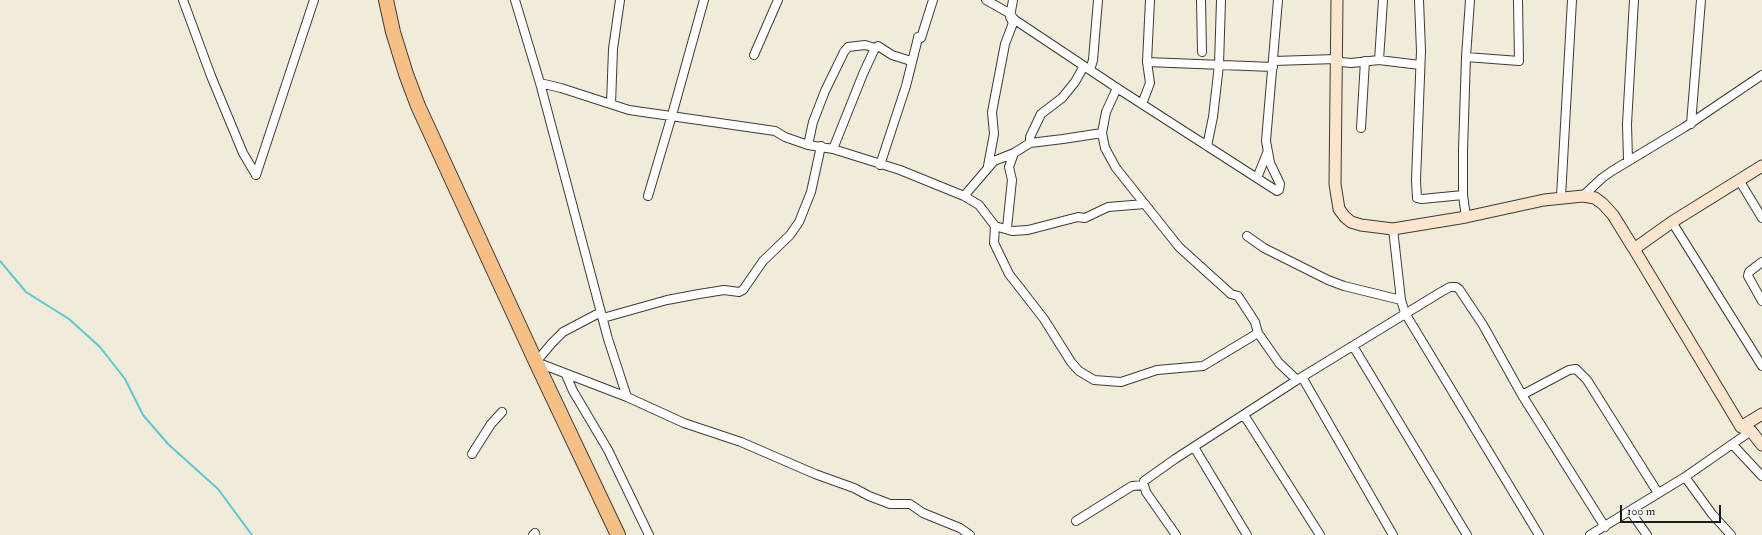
<!DOCTYPE html>
<style>
body{margin:0}
#map{position:relative;width:1762px;height:535px;overflow:hidden;background:#f1ecda;font-family:"IM FELL Double Pica",serif}
canvas{display:block}
.scale{position:absolute;left:1620px;top:505px;width:101px;height:18px;box-sizing:border-box;border:2px solid #1c1c1c;border-top:0;padding-left:5px;font-size:12px;line-height:14px;white-space:nowrap;color:#1c1c1c;-webkit-text-stroke:3px #f6f6f2;paint-order:stroke}
</style>
<div id="map">
<canvas width="1762" height="535"></canvas>
<div class="scale">100 m</div>
</div>
<script>
const g = document.querySelector('canvas').getContext('2d');
g.lineJoin = 'round';
function toPath(rows) {
  const path = new Path2D();
  for (const r of rows) {
    path.moveTo(r[0], r[1]);
    for (let i = 2; i < r.length; i += 2) path.lineTo(r[i], r[i + 1]);
  }
  return path;
}
function trace(path, color, width, dash) {
  g.strokeStyle = color;
  g.lineWidth = width;
  g.lineCap = dash ? 'butt' : 'round';
  g.setLineDash(dash || []);
  g.stroke(path);
}
const stream = toPath([
 [0,261,26,292,69,319,100,347,125,379,143,415,168,444,218,489,252,535]
]);
const street = toPath([
 [183,0,211,76,243,153,256,175],
 [515,0,540,83,608,339,627,397],
 [986,0,1009,13,1015,20,1117,88,1277,191,1279,190,1280,184,1270,163,1266,141,1278,0],
 [1201,0,1202,52],
 [1419,0,1421,51,1416,180,1417,198,1422,199,1463,195],
 [754,55,778,0],
 [1466,57,1519,61,1518,0],
 [1379,60,1383,0],
 [1274,61,1336,59,1341,62,1351,63,1379,60,1420,65],
 [1147,62,1273,67],
 [1090,70,1093,60,1098,0],
 [540,83,561,88,629,110,775,131,785,137,808,145,833,149,900,170,964,196,979,205,995,226,994,243,1009,274,1044,319,1071,362,1079,371,1094,380,1121,382,1157,370,1203,366,1258,333,1255,322,1238,296,1231,294,1179,247,1116,168,1105,148,1102,133,1106,112,1117,88],
 [611,104,613,49,620,0],
 [1142,104,1150,83,1147,62,1150,0],
 [1691,124,1701,0],
 [1361,128,1365,61],
 [1030,143,1030,137,1041,114,1062,98,1075,82,1084,66],
 [808,145,813,122,825,91,844,52,848,47,865,45,875,48,878,46,892,55,911,61],
 [1207,146,1213,117,1219,65,1221,0],
 [833,149,863,74,875,48],
 [1628,160,1627,124,1634,0],
 [880,165,906,86,918,38,918,37,921,38,933,0],
 [988,166,994,134,992,112,1005,44,1013,23,1010,17,1013,0],
 [256,175,314,0],
 [1257,178,1267,153],
 [1739,180,1762,218],
 [648,196,672,115,704,0],
 [964,196,994,161,1014,153,1030,143,1063,139,1102,133],
 [1583,196,1602,178,1612,171,1685,127,1762,75],
 [1561,197,1572,0],
 [1466,217,1463,195,1463,150,1466,57,1470,0],
 [1672,222,1762,366],
 [995,226,1012,231,1028,230,1078,217,1085,218,1108,207,1145,204],
 [1007,228,1012,180,1009,167,1014,153],
 [1393,229,1401,300,1405,313,1539,535],
 [1247,236,1264,248,1328,280,1344,286,1401,300],
 [1762,262,1749,272,1748,276,1762,301],
 [601,312,563,332,552,343,536,362,627,397,684,423,741,442,815,474,854,488,869,496,890,504,910,504,923,513,960,528,970,535],
 [603,318,667,300,699,294,724,290,739,292,743,290,763,261,790,235,799,222,811,192,821,146],
 [1258,333,1279,363,1297,380],
 [1353,346,1467,535],
 [566,375,573,391,608,450,649,535],
 [1302,377,1393,535],
 [1522,395,1569,370,1576,369,1587,380,1658,493],
 [1244,415,1320,535],
 [1733,445,1762,476],
 [1194,447,1247,535],
 [472,454,491,424,502,412],
 [1685,477,1712,514,1731,535],
 [1630,511,1647,535],
 [1076,521,1132,486,1144,485],
 [533,535,535,533],
 [1176,535,1146,492,1144,485,1144,481,1175,459,1297,380,1441,292,1450,287,1456,287,1459,289,1483,325,1522,395,1605,527],
 [1590,535,1685,477,1751,431]
]);
const secondary = toPath([
 [1337,0,1335,184,1339,209,1345,217,1351,222,1361,225,1393,229,1466,217,1544,200,1583,196,1595,198,1603,204,1613,215,1634,249],
 [1762,166,1672,222,1634,249,1741,427,1751,431,1762,445],
 [1741,427,1762,414]
]);
const highway = toPath([
 [386,0,393,32,406,74,418,106,536,362,618,535]
]);
trace(stream, '#5cc6d7', 2);
trace(street, '#3c3b38', 10);
trace(secondary, '#3c3b38', 13);
trace(highway, '#3c3b38', 16);
trace(street, '#fff', 8);
trace(secondary, '#fbe5cf', 11);
trace(highway, '#f5bf86', 14);
</script>
